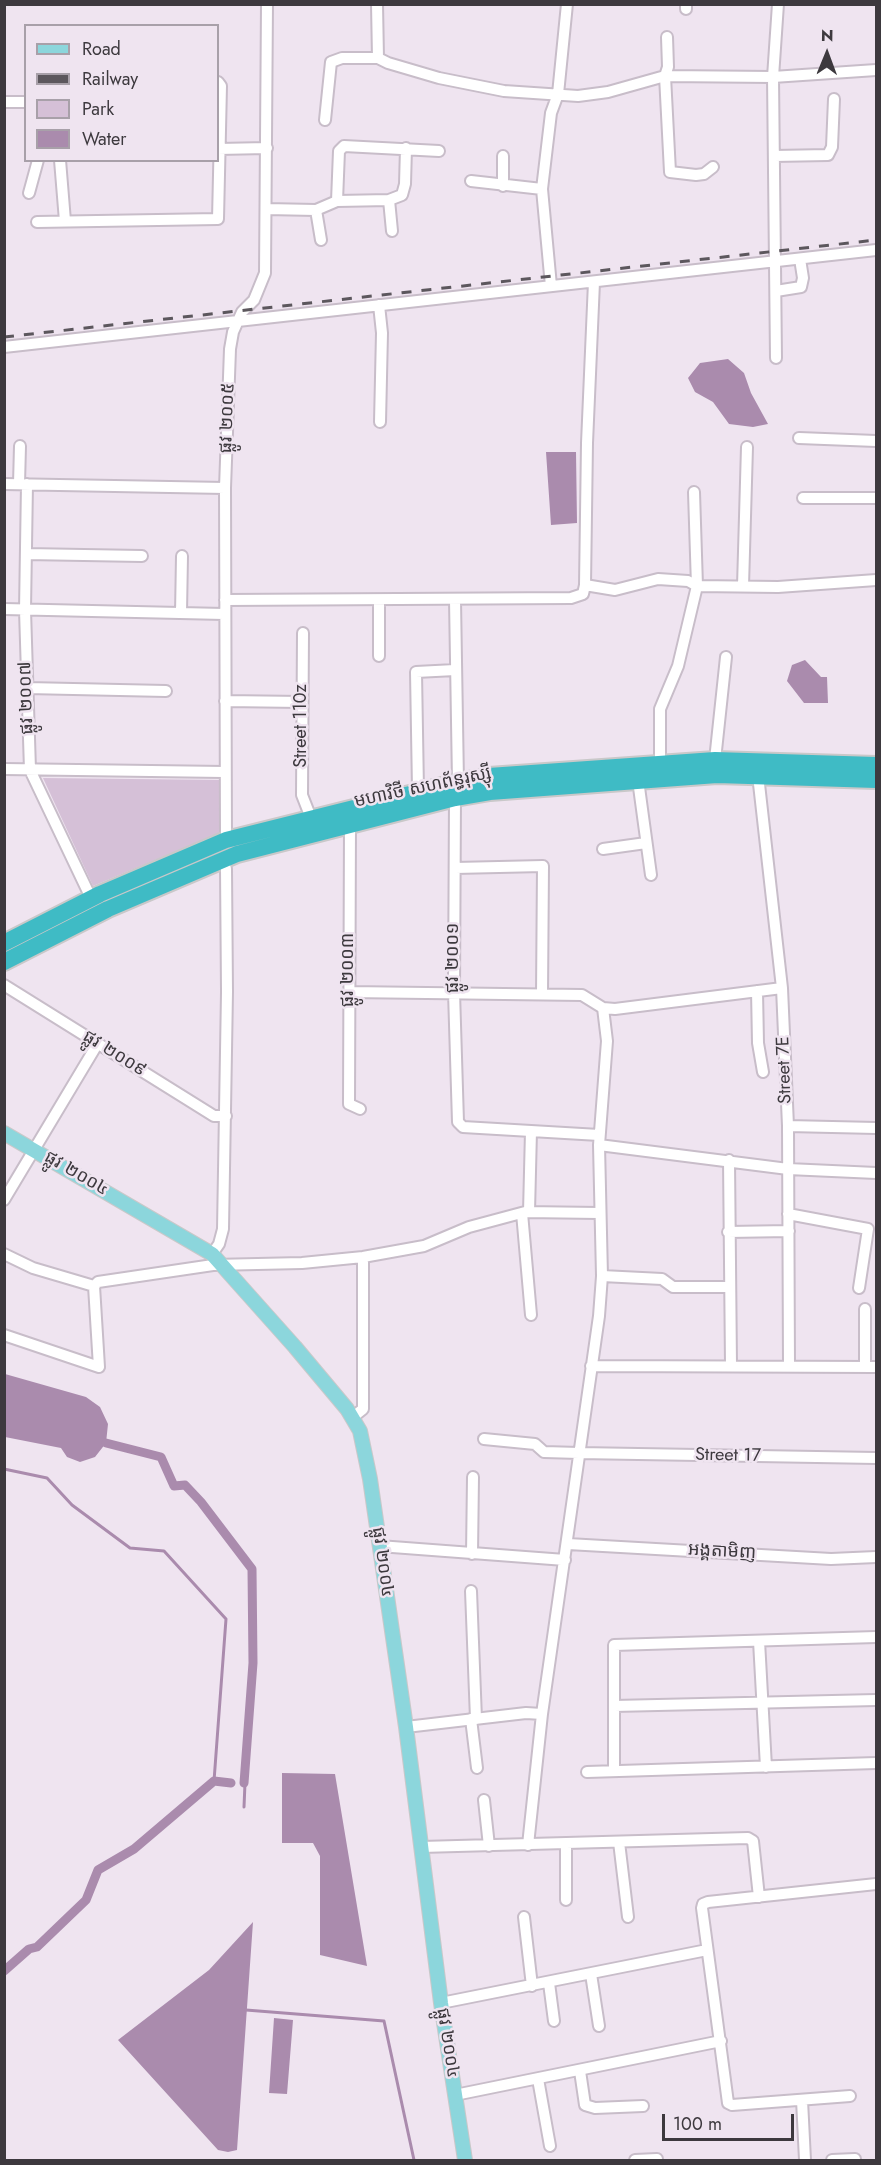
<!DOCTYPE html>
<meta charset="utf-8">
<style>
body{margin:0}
#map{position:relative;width:881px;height:2165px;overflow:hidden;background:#efe4f0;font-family:Jost,sans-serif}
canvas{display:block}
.frame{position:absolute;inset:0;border:6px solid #3d393e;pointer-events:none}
.legend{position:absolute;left:24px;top:24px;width:195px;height:138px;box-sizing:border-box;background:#efe4f0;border:2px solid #a8a0a9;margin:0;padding:8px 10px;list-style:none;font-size:18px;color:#3d393e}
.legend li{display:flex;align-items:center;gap:12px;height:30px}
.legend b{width:30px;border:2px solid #a8a0a9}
.north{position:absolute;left:797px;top:24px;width:60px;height:60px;-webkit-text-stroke:4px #efe4f0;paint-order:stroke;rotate:1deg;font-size:16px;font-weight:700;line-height:24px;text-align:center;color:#3d393e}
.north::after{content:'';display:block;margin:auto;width:21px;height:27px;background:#3d393e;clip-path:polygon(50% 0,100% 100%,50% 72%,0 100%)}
.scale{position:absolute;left:662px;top:2114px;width:132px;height:27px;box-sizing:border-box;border:3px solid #3d393e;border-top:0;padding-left:8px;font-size:18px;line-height:21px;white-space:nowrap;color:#3d393e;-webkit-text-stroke:4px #efe4f0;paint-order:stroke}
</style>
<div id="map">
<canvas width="881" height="2165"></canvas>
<div class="frame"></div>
<ul class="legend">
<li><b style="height:8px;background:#8cd6dc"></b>Road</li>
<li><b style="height:8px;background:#5c575d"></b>Railway</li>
<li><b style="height:16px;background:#d5c0d7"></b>Park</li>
<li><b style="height:16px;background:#aa8bad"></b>Water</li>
</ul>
<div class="north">N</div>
<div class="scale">100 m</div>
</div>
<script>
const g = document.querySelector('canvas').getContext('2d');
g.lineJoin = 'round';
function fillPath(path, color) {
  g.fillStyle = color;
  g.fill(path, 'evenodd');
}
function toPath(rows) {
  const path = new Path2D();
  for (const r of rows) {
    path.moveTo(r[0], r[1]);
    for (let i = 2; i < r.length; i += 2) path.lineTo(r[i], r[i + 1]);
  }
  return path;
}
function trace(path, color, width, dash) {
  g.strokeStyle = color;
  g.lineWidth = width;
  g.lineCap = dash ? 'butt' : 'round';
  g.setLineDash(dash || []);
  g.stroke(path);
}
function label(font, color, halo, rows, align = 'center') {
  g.font = font + ' Jost,"Noto Sans Khmer",sans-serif';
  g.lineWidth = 5;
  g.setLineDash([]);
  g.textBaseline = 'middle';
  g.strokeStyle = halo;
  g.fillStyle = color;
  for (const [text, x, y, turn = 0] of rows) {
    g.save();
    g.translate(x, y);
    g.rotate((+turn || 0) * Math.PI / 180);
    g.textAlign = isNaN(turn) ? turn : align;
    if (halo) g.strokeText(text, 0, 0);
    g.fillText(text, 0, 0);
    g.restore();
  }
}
const green = toPath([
 [43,778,220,780,220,833,93,886]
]);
const water = toPath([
 [728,359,744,373,751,393,768,424,753,427,729,424,713,402,695,392,688,378,700,363],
 [546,452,576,452,577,523,551,525],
 [805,660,821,677,827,677,828,703,804,703,787,681,792,665],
 [5,1374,86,1397,100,1407,108,1424,106,1443,95,1457,80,1462,67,1457,61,1448,5,1437],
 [282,1773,335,1774,367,1966,320,1955,320,1856,313,1843,282,1843],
 [253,1922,237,2150,228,2152,218,2150,118,2040,209,1970],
 [274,2018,293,2020,287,2094,269,2093]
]);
const stream = toPath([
 [4,1469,47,1478,72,1505,130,1548,164,1551,226,1619,214,1781],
 [244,1807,245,1783],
 [246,2010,384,2021,414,2160]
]);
const canal = toPath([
 [106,1443,161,1457,174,1486,185,1485,201,1502,252,1569,253,1663,244,1783],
 [4,1971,29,1949,37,1947,86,1900,98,1870,134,1849,214,1781,231,1783]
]);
const minor = toPath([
 [377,4,378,58],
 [686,9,686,4],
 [667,37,668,67,665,76,670,172,696,175,704,174,713,167],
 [4,102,26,102],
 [325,120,331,62,342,58,378,58,388,63,439,78,504,91,578,96,608,92,665,76,773,77,876,70],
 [218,149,267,148],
 [774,156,828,155,832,147,834,99],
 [60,160,65,221],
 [471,181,542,189],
 [503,186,503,156],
 [29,193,38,160],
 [389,200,392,231],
 [337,201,339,151,344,146,439,151],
 [266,209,316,210,337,201,389,200,402,195,405,184,406,148],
 [316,210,321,240],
 [37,222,218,219,221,86,218,82],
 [551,286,542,189,551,113,558,94,567,4],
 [776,291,801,287,803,278,800,259],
 [379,305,382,333,380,422],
 [4,347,876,250],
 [776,358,773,77,778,4],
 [799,438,876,441],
 [4,484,225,488],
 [19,484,20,446],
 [27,484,25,610,30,770,91,898],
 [803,498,876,498],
 [26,554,142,556],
 [585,585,615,590,658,579,688,581,697,586,778,587,876,580],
 [743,586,747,447],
 [225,600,571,598,583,594,585,585,587,443,594,282],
 [455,600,458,782],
 [4,609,224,614],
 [181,613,182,556],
 [303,633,302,795,311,818],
 [379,656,379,600],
 [27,688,166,691],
 [225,701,302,702],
 [715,760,726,657],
 [660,764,660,709,678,666,697,586,694,492],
 [4,769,224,772],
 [758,775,782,988,788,1126,789,1366],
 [638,780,651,875],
 [418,790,416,672,455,670],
 [455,798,454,992,458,1122,463,1127,599,1135],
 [350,824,349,1104,360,1109],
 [226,840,225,488,230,349,233,332,242,312,254,300,265,273,267,4],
 [603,849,646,843],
 [455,868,543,866,542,994],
 [4,985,214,1116,226,1116],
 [757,991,758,1043,763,1072],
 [349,992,582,995,603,1008,615,1009,782,988],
 [788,1126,876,1128],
 [599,1145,788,1169,876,1173],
 [729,1160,731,1365],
 [4,1200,98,1043],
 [529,1212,531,1131],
 [522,1213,531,1315],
 [788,1214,868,1229,859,1288],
 [728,1232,789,1231],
 [4,1254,33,1268,94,1286],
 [212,1254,219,1244,223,1229,227,992,226,869,223,859],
 [602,1276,662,1279,673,1287,729,1287],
 [94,1286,98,1282,213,1265,302,1263,363,1257,424,1246,469,1227,525,1212,599,1213],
 [4,1335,99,1367,94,1286],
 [591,1366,876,1367],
 [865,1367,865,1309],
 [353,1417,363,1409,363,1257],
 [484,1439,535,1444,544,1452,579,1453,876,1458],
 [568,1544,831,1559,876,1557],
 [379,1546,565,1560],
 [472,1554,473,1477],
 [471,1591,476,1719],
 [759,1641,766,1767],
 [614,1706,876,1700],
 [471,1719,477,1768],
 [406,1727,526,1713,542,1714],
 [614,1771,614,1645,876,1637],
 [587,1772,876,1763],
 [484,1800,489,1846],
 [619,1842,628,1917],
 [528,1845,542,1714,599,1316,602,1276,599,1145,607,1041,603,1008],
 [421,1847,748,1838,753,1841,759,1897],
 [566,1900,566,1844],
 [524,1917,532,1986],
 [591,1974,599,2026],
 [549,1983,554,2021],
 [441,2003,707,1950],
 [580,2071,585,2105,595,2108,643,2106],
 [538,2079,550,2146],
 [455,2095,721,2041],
 [850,2096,732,2105,728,2103,702,1908,703,1904,708,1902,876,1884],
 [802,2100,805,2160],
 [635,2160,657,2159],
 [832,2160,855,2159]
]);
const major = toPath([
 [4,1133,212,1254,295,1347,347,1409,360,1431,370,1479,406,1727,441,2003,465,2160]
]);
const highway = toPath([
 [4,943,100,894,226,840,458,782,489,776,715,760,876,765],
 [4,962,108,909,237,854,455,798,490,792,717,775,876,780]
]);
const rail = toPath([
 [4,337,876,240]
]);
const streetNames = [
 ["ផ្លូវ ២០០៥",228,418,-88],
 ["ផ្លូវ ២០០៧",27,698,-92],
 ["Street 110z",302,726,-90],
 ["មហាវិថី សហព័ន្ធរុស្ស៊ី",423,788,-12],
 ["ផ្លូវ ២០០១",454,958,-90],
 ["ផ្លូវ ២០០៣",349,970,-90],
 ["ផ្លូវ ២០០៩",114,1054,32],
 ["Street 7E",785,1070,-92],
 ["ផ្លូវ ២០០៤",76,1174,30],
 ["Street 17",728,1456,1],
 ["អង្គតាមិញ",722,1552,3],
 ["ផ្លូវ ២០០៤",382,1562,82],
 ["ផ្លូវ ២០០៤",447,2043,81]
];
fillPath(green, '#d5c0d7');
fillPath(water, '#aa8bad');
trace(stream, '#aa8bad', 3);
trace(canal, '#aa8bad', 9);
trace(minor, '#c8bdc9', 14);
trace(major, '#c9c8c9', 16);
trace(highway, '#c9c8c9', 20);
trace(minor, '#fff', 10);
trace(major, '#8cd6dc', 14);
trace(highway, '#3fbbc5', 16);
trace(rail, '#5c575d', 3, [10, 10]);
label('18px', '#3d393e', '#efe4f0', streetNames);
</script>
